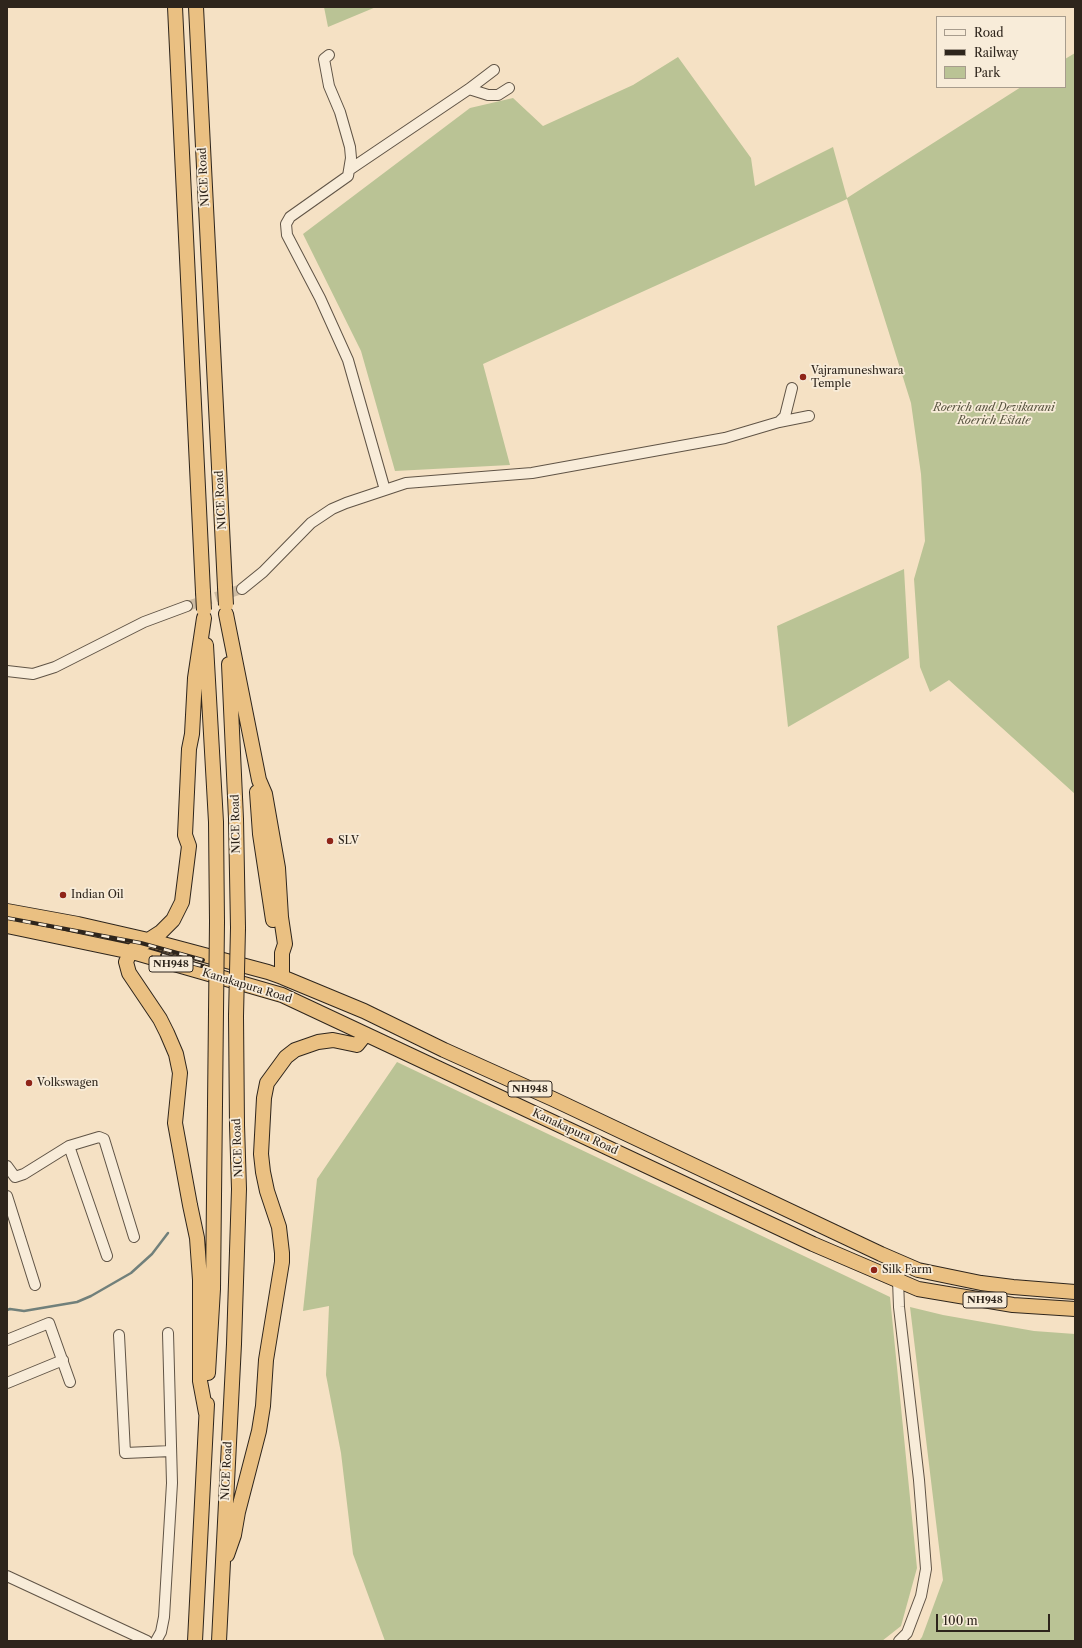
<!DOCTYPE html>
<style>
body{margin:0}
#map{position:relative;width:1082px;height:1648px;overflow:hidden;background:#f5e1c4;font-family:"Libre Caslon Text",serif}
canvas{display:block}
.frame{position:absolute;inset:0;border:8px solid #2e251c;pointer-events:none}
.legend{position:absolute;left:936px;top:16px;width:130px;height:72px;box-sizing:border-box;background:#f8ecd9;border:1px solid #a79c8d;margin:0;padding:5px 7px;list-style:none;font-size:12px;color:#2e251c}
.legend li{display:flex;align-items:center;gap:8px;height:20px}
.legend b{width:20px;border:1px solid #a79c8d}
.scale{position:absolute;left:936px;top:1614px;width:114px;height:18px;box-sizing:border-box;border:2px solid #2e251c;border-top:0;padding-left:5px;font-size:12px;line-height:14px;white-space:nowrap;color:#2e251c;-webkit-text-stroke:3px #f8ecd9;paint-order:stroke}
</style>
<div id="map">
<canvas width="1082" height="1648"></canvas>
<div class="frame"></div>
<ul class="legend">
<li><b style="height:5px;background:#f8ecd9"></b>Road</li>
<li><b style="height:5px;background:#2e251c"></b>Railway</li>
<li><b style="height:11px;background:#bac395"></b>Park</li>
</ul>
<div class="scale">100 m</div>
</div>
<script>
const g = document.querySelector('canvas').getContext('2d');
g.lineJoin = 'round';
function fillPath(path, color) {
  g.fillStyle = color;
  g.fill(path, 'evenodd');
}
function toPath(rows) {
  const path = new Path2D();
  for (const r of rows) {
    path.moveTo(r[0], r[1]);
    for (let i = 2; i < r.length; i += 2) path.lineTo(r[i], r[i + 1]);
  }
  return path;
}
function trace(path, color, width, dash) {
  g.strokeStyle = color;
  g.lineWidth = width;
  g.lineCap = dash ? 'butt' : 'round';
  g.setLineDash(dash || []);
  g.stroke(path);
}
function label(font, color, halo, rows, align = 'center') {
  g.font = font + ' "Libre Caslon Text",serif';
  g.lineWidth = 3.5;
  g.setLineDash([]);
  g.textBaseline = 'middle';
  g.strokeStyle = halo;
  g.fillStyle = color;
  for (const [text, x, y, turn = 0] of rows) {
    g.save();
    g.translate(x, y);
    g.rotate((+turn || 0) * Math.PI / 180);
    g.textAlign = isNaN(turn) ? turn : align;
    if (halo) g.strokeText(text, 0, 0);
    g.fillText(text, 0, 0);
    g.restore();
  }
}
const green = toPath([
 [324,7,376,7,328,27],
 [1075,53,1075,794,949,680,930,692,920,667,914,579,925,541,921,474,911,403,847,199,483,364,510,465,395,471,361,351,303,234,470,108,513,98,543,126,633,85,678,57,751,158,755,186,833,147,847,198,1021,87,1065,87,1065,59],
 [904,569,909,658,788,727,777,626],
 [397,1062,890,1297,917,1568,901,1626,882,1641,385,1641,353,1554,341,1453,326,1375,329,1306,303,1311,317,1179],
 [910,1307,943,1315,1034,1331,1075,1334,1075,1641,919,1641,922,1637,943,1580]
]);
const stream = toPath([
 [7,1310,10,1309,24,1311,77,1302,91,1296,131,1273,152,1254,168,1233]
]);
const minorTunnel = toPath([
 [187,606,242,589]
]);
const minor = toPath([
 [329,55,324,59,329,86,340,112,350,147,351,158,348,176,290,217,286,224,287,235,320,298,348,360,385,490],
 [469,89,488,95,498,95,509,88],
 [349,170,469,89,494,70],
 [779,422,809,416],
 [242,589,263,572,311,523,332,509,346,503,406,483,532,473,725,438,779,422,785,416,792,388],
 [7,671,33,674,55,667,144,622,187,606],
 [69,1146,107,1256],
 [7,1166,15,1177,24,1174,69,1146,99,1137,104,1139,134,1237],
 [7,1196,35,1285],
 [119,1335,125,1453,171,1451],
 [7,1340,49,1323,70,1382],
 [7,1383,63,1360],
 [7,1576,147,1641],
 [156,1641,161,1632,164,1617,172,1483,168,1333],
 [899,1641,907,1633,921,1596,926,1569,919,1480,899,1307,898,1280,902,1263]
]);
const highway = toPath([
 [175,7,203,592],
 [196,7,225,587],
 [226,614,259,780,265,794,278,868,281,917,285,944,282,953,282,977],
 [204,618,195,678,192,734,189,749,185,835,189,846,182,902,173,920,161,932,130,952,126,962,129,973,160,1019,167,1033,176,1054,180,1073,175,1123,190,1205,197,1238,200,1280,200,1381,206,1413],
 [206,645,216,822,217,922],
 [229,664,236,819,238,928],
 [257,792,260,834,273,920],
 [7,911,78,924,148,940,268,972,282,977,364,1011,444,1050,553,1099,881,1254,918,1270,981,1283,1013,1287,1075,1292],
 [7,926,136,953,282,995,813,1244,918,1289,1013,1305,1075,1309],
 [208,1373,213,1289,216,1012],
 [227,1555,234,1535,238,1512,259,1431,263,1406,266,1360,282,1262,282,1253,279,1227,267,1191,263,1172,261,1154,264,1098,267,1083,286,1057,295,1050,318,1042,333,1040,357,1045,365,1035],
 [195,1641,207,1404],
 [219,1641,234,1344,239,1189,237,1125,236,1016]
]);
const rail = toPath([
 [7,918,141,943,203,960],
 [162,955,202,966]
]);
const highwayBridge = toPath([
 [225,587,226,605],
 [203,592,204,610],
 [216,1012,217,922],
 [236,1016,238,928]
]);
const markers = [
 [803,377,4,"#8f2418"],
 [330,841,4,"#8f2418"],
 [63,895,4,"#8f2418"],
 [29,1083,4,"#8f2418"],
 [874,1270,4,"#8f2418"]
];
const shields = [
 [171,964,44],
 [530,1089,44],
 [985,1300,44]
];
const shieldNames = [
 ["NH948",171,964],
 ["NH948",530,1089],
 ["NH948",985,1300]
];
const streetNames = [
 ["NICE Road",204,177,-93],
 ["NICE Road",221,500,-93],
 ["NICE Road",236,824,-91],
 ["Kanakapura Road",247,986,17],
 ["Kanakapura Road",575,1132,25],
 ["NICE Road",238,1148,-92],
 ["NICE Road",227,1471,-87]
];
const poiNames = [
 ["Vajramuneshwara",811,371],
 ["Temple",811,384],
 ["SLV",338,841],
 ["Indian Oil",71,895],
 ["Volkswagen",37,1083],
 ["Silk Farm",882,1270]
];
const parkNames = [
 ["Roerich and Devikarani",994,408],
 ["Roerich Estate",994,421]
];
fillPath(green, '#bac395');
trace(stream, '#71807b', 2.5);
trace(minorTunnel, '#cdbba2', 10, [10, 5]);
trace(minor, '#605446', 12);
trace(highway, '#2e251c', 16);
trace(minor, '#f8ecd9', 10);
trace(highway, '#eac082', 14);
trace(rail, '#2e251c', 4);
trace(rail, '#f8ecd9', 2.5, [8]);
trace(highwayBridge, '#2e251c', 16, []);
trace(highwayBridge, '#eac082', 14);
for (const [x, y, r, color] of markers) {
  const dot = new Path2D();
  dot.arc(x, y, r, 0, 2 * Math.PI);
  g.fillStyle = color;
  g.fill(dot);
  trace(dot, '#f8ecd9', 1.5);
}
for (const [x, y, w] of shields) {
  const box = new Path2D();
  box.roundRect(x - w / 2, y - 8, w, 16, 3);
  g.fillStyle = '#f8ecd9';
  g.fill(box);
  trace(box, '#2e251c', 1);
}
label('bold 10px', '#2e251c', null, shieldNames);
label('11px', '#2e251c', '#f8ecd9', streetNames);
label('11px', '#2e251c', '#f8ecd9', poiNames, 'left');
label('italic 11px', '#585440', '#f8ecd9', parkNames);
</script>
